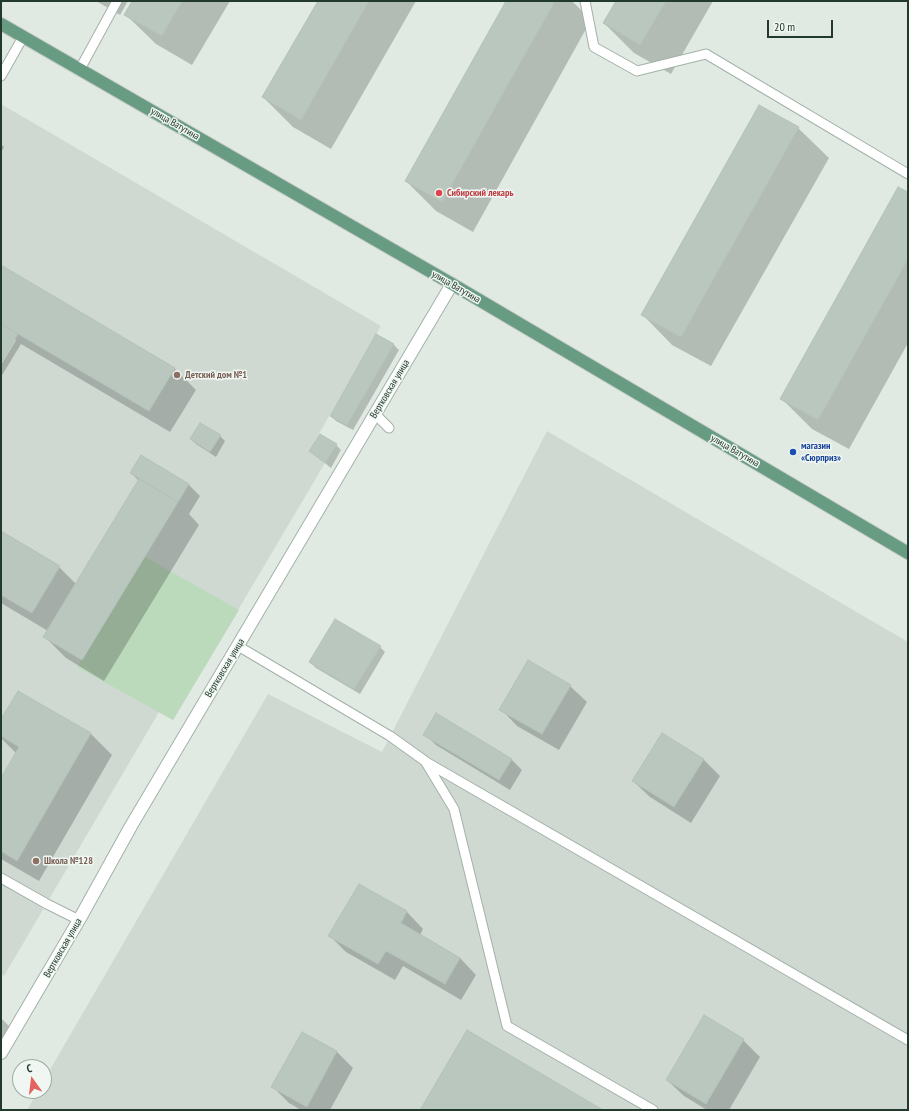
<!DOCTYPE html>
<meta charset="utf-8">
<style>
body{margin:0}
#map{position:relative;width:909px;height:1111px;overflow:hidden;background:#e0eae3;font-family:"PT Sans Narrow",sans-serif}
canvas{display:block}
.frame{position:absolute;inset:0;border:2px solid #22392d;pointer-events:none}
.north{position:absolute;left:12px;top:1059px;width:40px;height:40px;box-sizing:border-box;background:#f0f7f2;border:1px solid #9eaba3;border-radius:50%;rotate:346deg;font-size:11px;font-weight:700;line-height:16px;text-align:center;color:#22392d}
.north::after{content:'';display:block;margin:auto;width:14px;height:18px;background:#e66262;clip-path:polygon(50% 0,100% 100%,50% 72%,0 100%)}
.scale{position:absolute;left:767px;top:20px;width:66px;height:18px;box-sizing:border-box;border:2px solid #22392d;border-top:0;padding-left:5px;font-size:12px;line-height:14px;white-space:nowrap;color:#22392d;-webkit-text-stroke:3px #f0f7f2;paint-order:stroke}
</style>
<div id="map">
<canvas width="909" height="1111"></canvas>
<div class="frame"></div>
<div class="north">С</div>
<div class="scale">20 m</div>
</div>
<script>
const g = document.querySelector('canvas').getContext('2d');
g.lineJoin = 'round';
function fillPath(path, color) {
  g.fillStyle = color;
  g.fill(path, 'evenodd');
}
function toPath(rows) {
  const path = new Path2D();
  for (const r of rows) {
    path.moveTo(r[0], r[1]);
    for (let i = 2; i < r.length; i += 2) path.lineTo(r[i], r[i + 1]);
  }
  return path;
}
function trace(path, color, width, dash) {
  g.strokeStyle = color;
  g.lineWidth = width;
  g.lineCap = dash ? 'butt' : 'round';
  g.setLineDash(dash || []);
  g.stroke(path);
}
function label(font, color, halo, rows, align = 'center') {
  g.font = font + ' "PT Sans Narrow",sans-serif';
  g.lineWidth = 3;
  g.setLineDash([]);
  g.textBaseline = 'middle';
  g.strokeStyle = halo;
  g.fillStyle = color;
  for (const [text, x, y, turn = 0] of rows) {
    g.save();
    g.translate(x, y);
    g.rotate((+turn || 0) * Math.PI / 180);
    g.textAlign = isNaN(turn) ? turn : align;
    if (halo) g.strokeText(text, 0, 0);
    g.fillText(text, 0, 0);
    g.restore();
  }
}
const built = toPath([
 [1,104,381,326,309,451,325,463,173,720,159,712,4,976,1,974],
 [547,431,908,642,908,1110,27,1110,38,1091,44,1091,44,1080,268,694,382,752]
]);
const green = toPath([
 [145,557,239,610,173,720,77,667]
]);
const shadow = toPath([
 [96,1,128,1,120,15],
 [133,1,230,1,192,65,156,44,125,14],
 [319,1,416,1,331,149,293,127,263,97],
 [507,1,572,1,591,20,473,232,436,211,406,181],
 [617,1,713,1,671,74,634,53,604,23],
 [760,107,798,128,829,158,711,366,672,345,642,314],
 [1,144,4,147,1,153],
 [908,193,908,343,849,449,812,429,782,399],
 [1,266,174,368,196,390,170,432,21,344,1,377,1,365,16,340,13,340,1,361],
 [377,335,394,345,399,350,353,430,336,421,331,416],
 [220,436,225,441,216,457,196,444,191,439],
 [336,445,341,450,331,468,310,451],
 [141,456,189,485,200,496,189,514,199,525,104,681,66,658,44,636,48,631,1,603,1,532,59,567,76,584,139,481,131,473],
 [380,647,385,652,360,694,316,668,310,662],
 [570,686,587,702,559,750,517,726,501,709],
 [1,721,91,734,112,755,39,881,1,859,1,780,16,753,1,738],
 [425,734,511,759,522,770,510,790,436,745],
 [703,759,720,776,691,823,650,797,633,781],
 [359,885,407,912,423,929,420,935,460,958,476,975,461,1000,403,966,395,980,346,952,330,936],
 [704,1017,743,1040,760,1057,729,1110,707,1110,684,1096,667,1080],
 [1,1018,12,1029,1,1047],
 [302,1033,337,1052,353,1068,330,1110,301,1110,289,1103,273,1087]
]);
const building = toPath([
 [132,1,182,1,162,36,124,15,132,1],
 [318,1,369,1,301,120,262,97,318,1],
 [506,1,555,1,442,202,405,181,506,1],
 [616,1,666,1,640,45,603,23,616,1],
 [759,105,799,127,681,337,641,315,759,105],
 [898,187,908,192,908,259,818,420,780,399,898,187],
 [1,265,175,368,149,411,1,324,1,265],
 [1,324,18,334,1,363,1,324],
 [376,334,394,344,347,425,330,416,376,334],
 [200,423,221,435,210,452,190,439,200,423],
 [320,434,337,444,325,463,309,451,320,434],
 [141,455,189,484,178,502,130,473,141,455],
 [139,479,178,502,82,660,43,637,139,479],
 [1,531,60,566,32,613,1,595,1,531],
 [335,619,381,646,354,689,309,662,335,619],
 [528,660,571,685,542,734,499,710,528,660],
 [18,691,91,733,17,861,1,851,1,778,19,747,1,736,1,719,18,691],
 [436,713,512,759,499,780,423,735,436,713],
 [662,733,704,759,674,807,632,781,662,733],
 [359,884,407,911,401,923,460,958,445,984,386,951,378,964,328,936,359,884],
 [704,1015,744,1039,706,1104,666,1080,704,1015],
 [467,1030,603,1110,420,1110,467,1030],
 [302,1032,337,1051,307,1107,271,1087,302,1032]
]);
const service = toPath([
 [585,1,594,47,637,71,706,54,908,174],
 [80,69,117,1],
 [1,76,23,37],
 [375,414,389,428],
 [238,646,390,736,425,761,454,809,507,1026,653,1110],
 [426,762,908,1040],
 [1,878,47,904,79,920]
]);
const tertiary = toPath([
 [1,1053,79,920,131,826,452,284]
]);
const primary = toPath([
 [1,24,452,284,908,553]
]);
const markers = [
 [439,193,4,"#e0444e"],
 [177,375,4,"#8d6e63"],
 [793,452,4,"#1a4fb4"],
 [36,861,4,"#8d6e63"]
];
const streetNames = [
 ["улица Ватутина",175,124,30],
 ["улица Ватутина",456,287,30],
 ["Вертковская улица",390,389,-59],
 ["улица Ватутина",735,451,30],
 ["Вертковская улица",225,668,-59],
 ["Вертковская улица",63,948,-60]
];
const healthNames = [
 ["Сибирский лекарь",447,193]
];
const educationNames = [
 ["Детский дом №1",185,375],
 ["Школа №128",44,861]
];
const transitNames = [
 ["магазин",801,446],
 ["«Сюрприз»",801,458]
];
fillPath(built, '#cfd9d2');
fillPath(green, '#bbd9bb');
fillPath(shadow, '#0003');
fillPath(building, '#b9c7be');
trace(building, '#b3c3b8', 1);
trace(service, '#a3b1a9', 11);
trace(tertiary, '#a3b1a9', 14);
trace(primary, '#bdc4c0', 14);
trace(service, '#fff', 9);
trace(tertiary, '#fff', 12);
trace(primary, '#689c82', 12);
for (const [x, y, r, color] of markers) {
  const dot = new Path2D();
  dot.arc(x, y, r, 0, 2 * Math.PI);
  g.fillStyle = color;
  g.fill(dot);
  trace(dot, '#f0f7f2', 1.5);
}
label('10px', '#22392d', '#f0f7f2', streetNames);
label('bold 10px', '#be3a42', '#f0f7f2', healthNames, 'left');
label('bold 10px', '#785e54', '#f0f7f2', educationNames, 'left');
label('bold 10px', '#164399', '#f0f7f2', transitNames, 'left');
</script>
